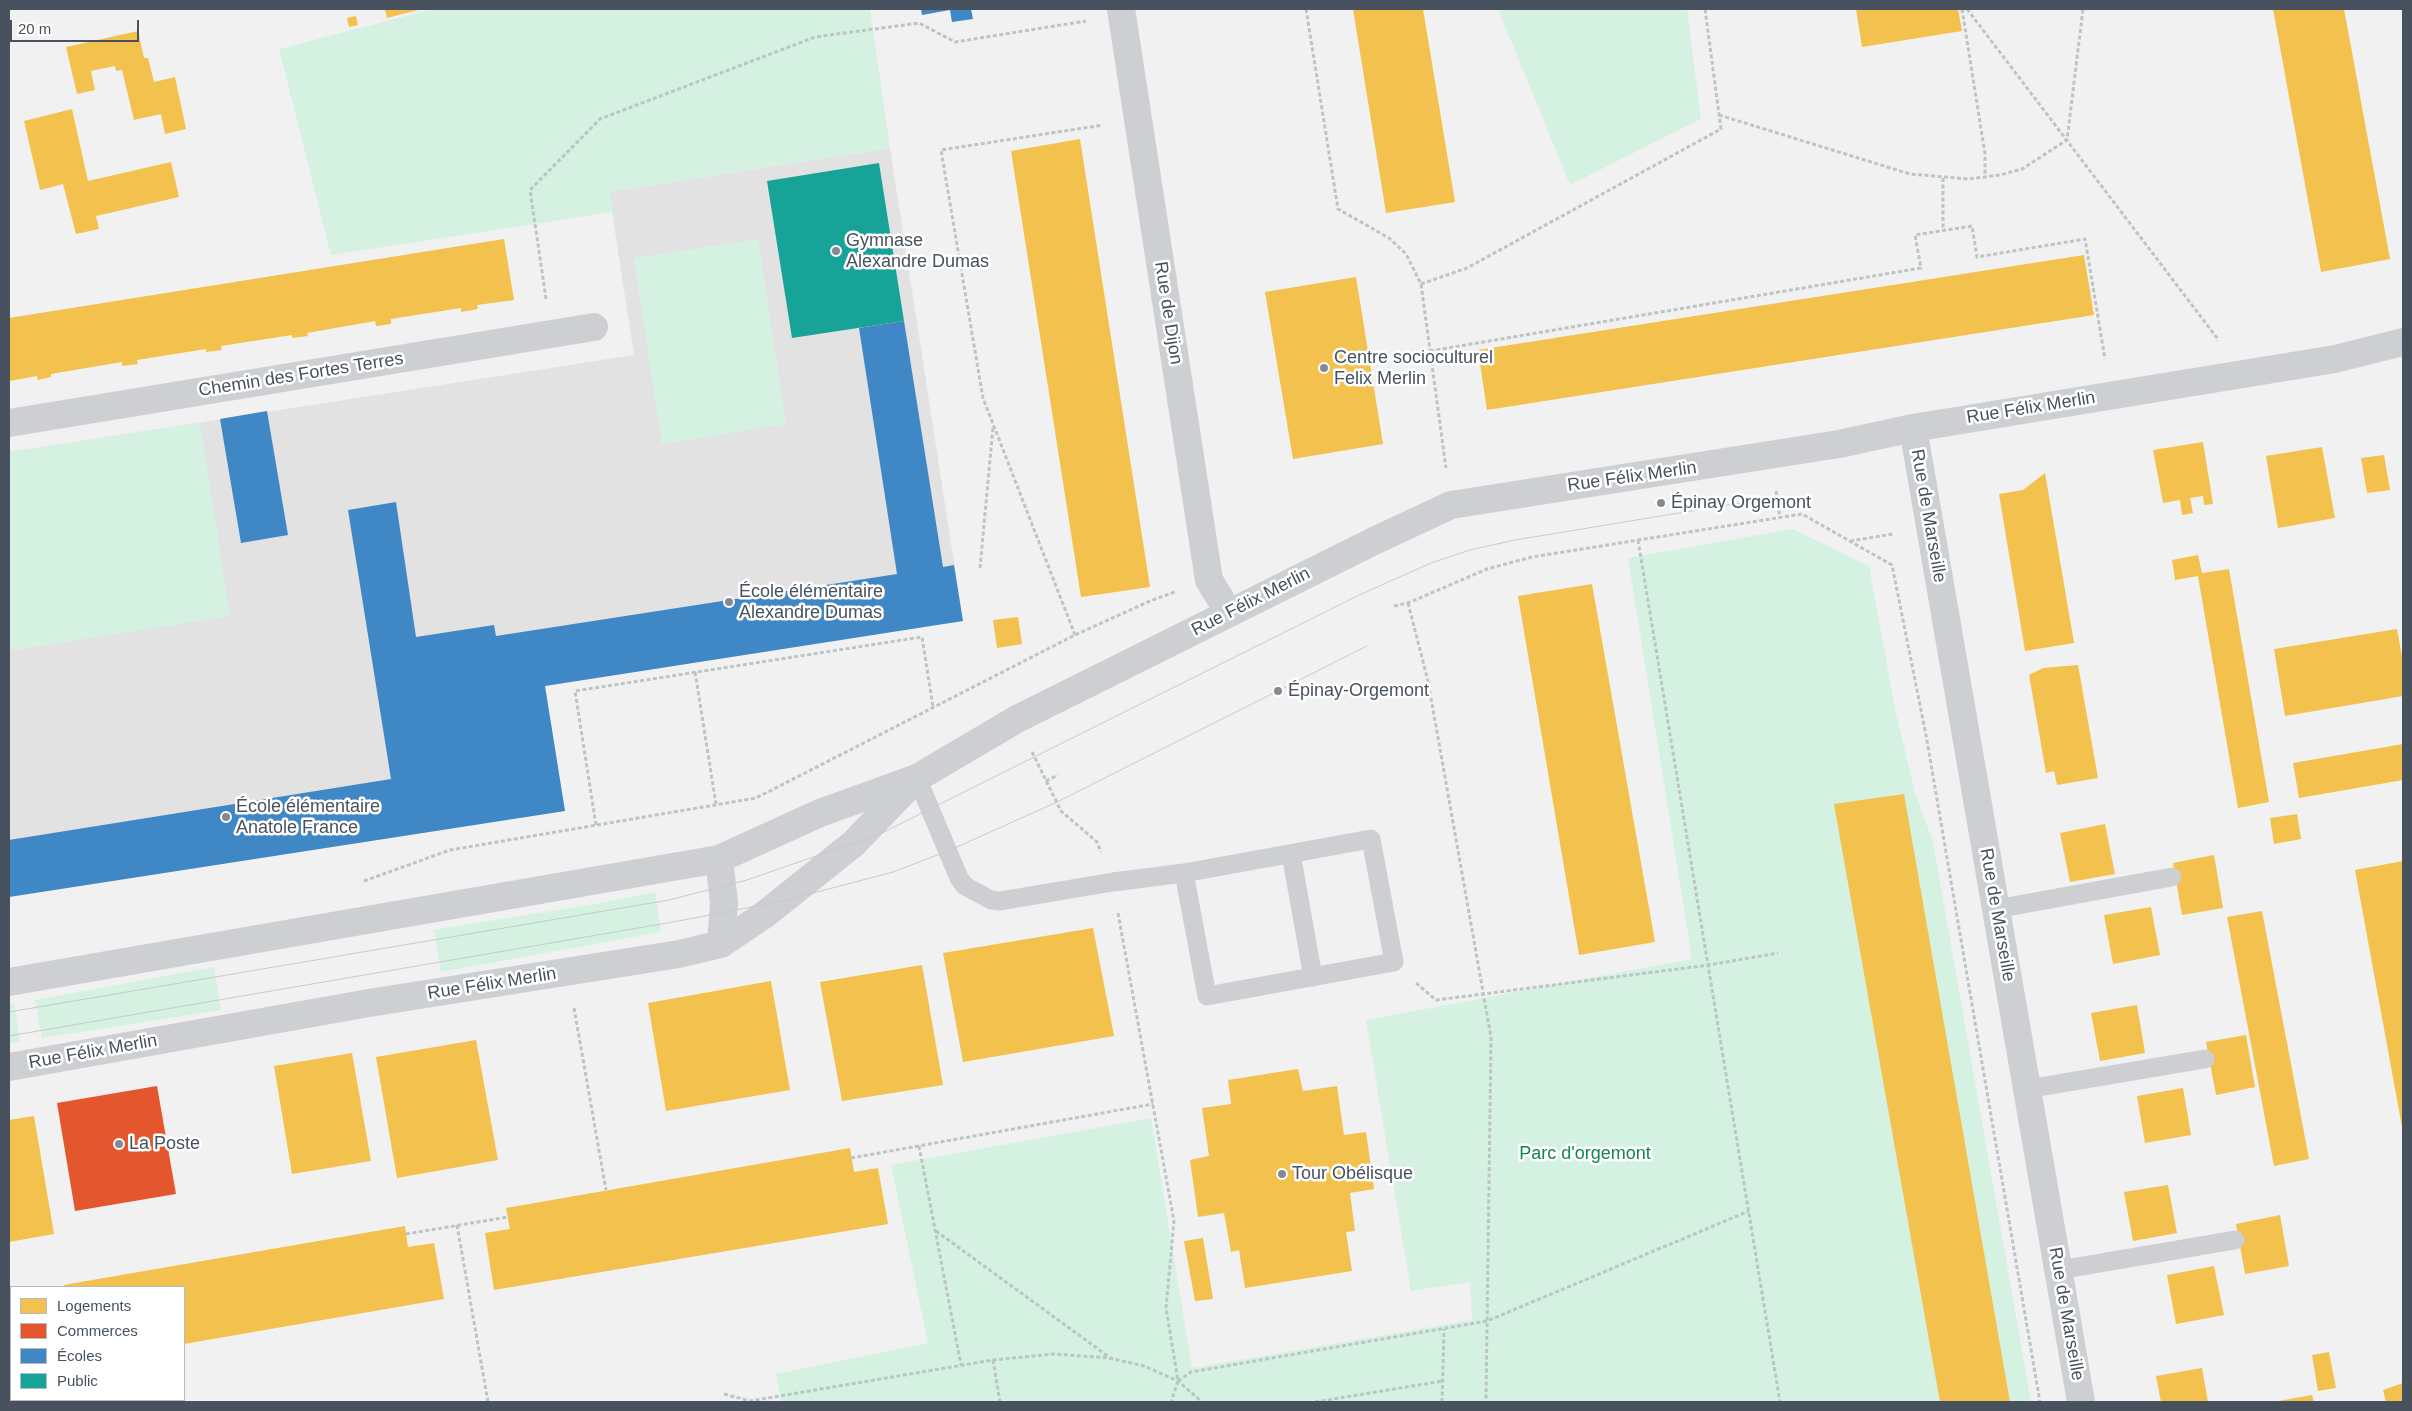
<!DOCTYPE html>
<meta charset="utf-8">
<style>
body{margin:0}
#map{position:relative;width:2412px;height:1411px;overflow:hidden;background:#f2f1f1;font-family:Arial,sans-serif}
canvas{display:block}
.frame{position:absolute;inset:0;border:10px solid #47525e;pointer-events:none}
.legend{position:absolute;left:10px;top:1286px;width:175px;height:115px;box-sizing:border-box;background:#fff;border:1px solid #b5babf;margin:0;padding:6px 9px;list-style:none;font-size:15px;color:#47525e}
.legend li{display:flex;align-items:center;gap:10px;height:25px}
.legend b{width:25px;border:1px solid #b5babf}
.scale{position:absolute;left:10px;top:20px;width:129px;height:22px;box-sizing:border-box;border:2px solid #47525e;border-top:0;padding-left:6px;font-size:15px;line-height:18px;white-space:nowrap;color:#47525e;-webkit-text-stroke:4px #fff;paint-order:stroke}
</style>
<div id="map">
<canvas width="2412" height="1411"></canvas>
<div class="frame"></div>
<ul class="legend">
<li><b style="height:14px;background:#f2c14e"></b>Logements</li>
<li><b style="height:14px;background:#e4572e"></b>Commerces</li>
<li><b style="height:14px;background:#3f88c5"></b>Écoles</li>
<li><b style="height:14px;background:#17a398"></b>Public</li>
</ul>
<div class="scale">20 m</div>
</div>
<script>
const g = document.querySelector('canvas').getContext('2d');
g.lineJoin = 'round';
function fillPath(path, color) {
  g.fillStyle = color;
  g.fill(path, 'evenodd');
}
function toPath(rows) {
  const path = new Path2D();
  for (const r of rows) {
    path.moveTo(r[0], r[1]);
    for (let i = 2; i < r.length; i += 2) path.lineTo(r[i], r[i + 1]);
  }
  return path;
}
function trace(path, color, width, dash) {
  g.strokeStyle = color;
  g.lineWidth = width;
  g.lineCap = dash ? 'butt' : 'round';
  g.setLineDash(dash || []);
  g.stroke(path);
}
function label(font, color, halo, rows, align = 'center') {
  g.font = font + ' Arial,sans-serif';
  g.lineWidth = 5;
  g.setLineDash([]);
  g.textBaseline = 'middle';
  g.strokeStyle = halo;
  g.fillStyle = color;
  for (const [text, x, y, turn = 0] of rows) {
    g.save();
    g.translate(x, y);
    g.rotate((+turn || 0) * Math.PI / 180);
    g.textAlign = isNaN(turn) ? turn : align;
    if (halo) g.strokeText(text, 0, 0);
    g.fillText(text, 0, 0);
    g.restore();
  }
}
const education = toPath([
 [890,148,963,621,545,686,565,811,9,897,9,452,634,355,609,192]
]);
const green = toPath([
 [433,9,870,9,890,148,610,192,613,212,331,255,279,49],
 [1498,9,1687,9,1701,119,1570,185],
 [758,239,786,424,662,444,634,258],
 [200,423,230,616,9,651,9,452],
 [1792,529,1869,566,1896,714,1915,792,1933,842,2031,1402,781,1402,776,1374,928,1343,891,1165,1151,1118,1192,1368,1472,1320,1470,1282,1411,1291,1366,1020,1692,959,1628,558],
 [655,892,661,932,441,972,434,930,600,903],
 [214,967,221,1010,42,1038,35,1000],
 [14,1003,20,1042,9,1044,9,1004]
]);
const homes = toPath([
 [385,9,422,9,387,18],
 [1353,9,1423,9,1455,202,1386,213],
 [1856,9,1958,9,1962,31,1862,47],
 [2273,9,2344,9,2390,259,2321,272],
 [356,16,358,25,349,27,347,18],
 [138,31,144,58,148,58,154,82,175,77,186,129,165,134,161,114,134,120,122,70,116,71,115,66,91,71,95,90,77,94,66,47],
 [72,109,88,181,171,162,179,197,96,216,99,229,76,234,63,184,40,190,24,121],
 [1080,139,1150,587,1081,597,1011,151],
 [504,239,514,300,477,305,478,309,461,312,461,308,391,319,391,324,376,326,375,321,307,333,308,336,292,338,292,335,221,346,222,350,206,352,206,349,137,360,138,364,122,366,122,362,51,374,51,377,38,380,37,376,9,381,9,318],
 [2084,255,2094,315,1487,410,1478,350],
 [1356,277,1383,444,1293,459,1265,292],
 [2203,442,2213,504,2204,505,2203,496,2190,498,2193,513,2182,515,2180,500,2163,503,2153,450],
 [2322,447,2335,518,2278,528,2266,456],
 [2384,455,2390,490,2367,493,2361,458],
 [2045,473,2074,643,2025,651,1999,494,2023,490],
 [2198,555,2202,573,2229,569,2269,802,2238,808,2198,576,2175,580,2172,560],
 [1592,584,1655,942,1579,955,1518,596],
 [1018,617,1022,644,997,648,993,620],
 [2397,629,2403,662,2403,696,2285,716,2274,649],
 [2078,665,2098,778,2057,785,2054,771,2046,773,2029,675,2043,668],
 [2403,744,2403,780,2299,798,2293,763],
 [1904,794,2006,1379,2010,1402,1940,1402,1834,804],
 [2297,814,2301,839,2274,844,2270,818],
 [2105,824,2115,874,2070,882,2060,833],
 [2214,855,2223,908,2182,915,2173,863],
 [2403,861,2403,1127,2402,1127,2355,870],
 [2151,907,2160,955,2113,964,2104,915],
 [2262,911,2309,1159,2274,1166,2227,917],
 [1093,928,1114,1036,963,1062,943,953],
 [922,965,943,1085,842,1101,820,982],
 [771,981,790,1090,666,1111,648,1003],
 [2137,1005,2145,1053,2100,1061,2091,1013],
 [2246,1035,2255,1087,2216,1095,2206,1042],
 [476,1040,498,1160,397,1178,376,1057],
 [352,1053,371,1161,292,1174,274,1066],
 [1298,1069,1303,1091,1337,1086,1344,1135,1366,1132,1374,1189,1350,1193,1355,1231,1346,1232,1352,1271,1245,1288,1239,1250,1231,1252,1224,1213,1198,1217,1190,1160,1209,1156,1202,1108,1231,1104,1228,1080],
 [2183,1088,2191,1135,2145,1143,2137,1096],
 [34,1116,54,1234,9,1242,9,1120],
 [850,1148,854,1172,878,1168,888,1224,494,1290,485,1233,510,1229,506,1208],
 [2168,1185,2177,1233,2133,1241,2124,1192],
 [2280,1215,2289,1266,2245,1274,2236,1224],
 [405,1226,408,1247,434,1243,444,1299,184,1344,184,1287,64,1287,64,1285,75,1283],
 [1203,1238,1213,1299,1195,1301,1184,1241],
 [2214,1266,2224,1315,2176,1324,2167,1275],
 [2329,1352,2336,1388,2318,1391,2312,1355],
 [2202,1368,2208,1402,2161,1402,2156,1376],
 [2403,1383,2403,1402,2386,1402,2383,1390],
 [2312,1395,2314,1402,2279,1402,2279,1401]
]);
const shops = toPath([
 [157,1086,176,1194,75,1211,57,1103]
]);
const schools = toPath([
 [921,9,971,9,973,19,952,22,950,10,922,15],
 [904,321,943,567,954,565,963,621,545,686,565,811,9,897,9,840,391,779,348,510,396,502,416,637,494,625,496,636,897,574,859,328],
 [267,411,288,535,241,543,220,419]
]);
const public = toPath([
 [879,163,904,321,792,338,767,181]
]);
const path = toPath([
 [1306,9,1338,209,1389,238,1406,254,1421,284,1446,468],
 [1962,9,1985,154,1985,178],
 [1967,9,2217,338,2218,341],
 [1719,115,1910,174,1968,179,2000,175,2022,169,2067,140,2083,9],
 [1943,178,1943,230],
 [1421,284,1467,268,1721,129,1705,9],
 [546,299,530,190,600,119,815,37,919,23,955,42,1086,21],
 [1430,351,1921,268,1915,235,1972,226,1977,257,2085,239,2105,359],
 [1776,491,1780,518],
 [1638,540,1780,1402],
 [1850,541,1893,534],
 [980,568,993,427],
 [1408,603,1428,681,1491,1037,1486,1402],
 [1394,606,1408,603,1487,569,1532,557,1802,514,1892,565,1926,735,2040,1402],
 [1075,635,983,398,941,150,1103,125],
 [695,672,716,804],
 [1032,752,1061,811,1097,842,1101,852],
 [1046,781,1058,775],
 [596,825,575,691,922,637,933,707],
 [364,881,450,850,756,798,1075,635,1150,601,1175,592],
 [1118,913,1174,1221,1166,1308,1178,1381,1171,1402],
 [1416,983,1436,1000,1709,965,1778,953],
 [574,1008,606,1190],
 [919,1146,961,1365],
 [851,1158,1153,1104],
 [457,1225,488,1402],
 [936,1231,1109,1357],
 [406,1234,508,1217],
 [9,1301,11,1301],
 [993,1360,1000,1402],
 [1178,1381,1191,1372,1487,1321,1749,1211],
 [724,1394,750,1401,993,1360,1054,1354,1109,1358,1144,1366,1178,1381,1202,1402],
 [29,1400,29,1402],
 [1315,1402,1443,1381],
 [1442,1402,1444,1329]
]);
const service = toPath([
 [917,778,959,878,965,886,991,900,1000,901,1113,882,1184,873,1371,839,1394,962,1207,996,1184,873],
 [1291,854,1313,977],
 [1996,909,2172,877],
 [2027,1089,2205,1059],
 [2059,1270,2235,1240]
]);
const minor = toPath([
 [1121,9,1209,580,1229,613],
 [9,423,594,327],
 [1913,428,2081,1402],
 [719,859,724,903,721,944],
 [9,982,719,859,820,813,917,778,1017,719,1376,540,1451,505,1839,444,1913,428,2335,359,2403,342],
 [9,1067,369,1003,679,954,721,944,764,915,853,844,912,783]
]);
const tram = toPath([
 [9,1012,669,900,747,880,882,833,1357,596,1431,563,1470,550,1515,540,1752,501],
 [9,1036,673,922,783,901,893,872,948,851,1057,802,1367,646]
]);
const markers = [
 [836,251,5,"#838a91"],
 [1324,368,5,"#838a91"],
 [1661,503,5,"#838a91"],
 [729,602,5,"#838a91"],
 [1278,691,5,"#838a91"],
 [226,817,5,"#838a91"],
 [119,1144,5,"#838a91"],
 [1282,1174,5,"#838a91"]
];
const poiNames = [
 ["Gymnase",846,241],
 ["Alexandre Dumas",846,262],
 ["Centre socioculturel",1334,358],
 ["Felix Merlin",1334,379],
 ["Épinay Orgemont",1671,503],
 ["École élémentaire",739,592],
 ["Alexandre Dumas",739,613],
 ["Épinay-Orgemont",1288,691],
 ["École élémentaire",236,807],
 ["Anatole France",236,828],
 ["La Poste",129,1144],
 ["Tour Obélisque",1292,1174]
];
const streetNames = [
 ["Rue de Dijon",1168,313,81],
 ["Chemin des Fortes Terres",301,375,-9],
 ["Rue Félix Merlin",2031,408,-9],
 ["Rue Félix Merlin",1632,477,-8],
 ["Rue de Marseille",1928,516,80],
 ["Rue Félix Merlin",1251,602,-27],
 ["Rue de Marseille",1997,915,80],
 ["Rue Félix Merlin",492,984,-9],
 ["Rue Félix Merlin",93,1052,-10],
 ["Rue de Marseille",2066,1314,80]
];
const parkNames = [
 ["Parc d'orgemont",1585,1154]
];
fillPath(education, '#e3e2e3');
fillPath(green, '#d5f1e1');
fillPath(homes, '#f2c14e');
fillPath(shops, '#e4572e');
fillPath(schools, '#3f88c5');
fillPath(public, '#17a398');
trace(path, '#bac6c3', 3, [4, 2.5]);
trace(service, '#cdcfd2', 19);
trace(minor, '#cdcfd2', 28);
trace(tram, '#c7c9cb', 1);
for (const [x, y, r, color] of markers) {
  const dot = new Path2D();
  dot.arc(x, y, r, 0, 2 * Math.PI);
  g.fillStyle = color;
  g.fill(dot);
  trace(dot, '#fff', 2);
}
label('18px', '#47525e', '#fff', poiNames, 'left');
label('18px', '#47525e', '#fff', streetNames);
label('18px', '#148451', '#fff', parkNames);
</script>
